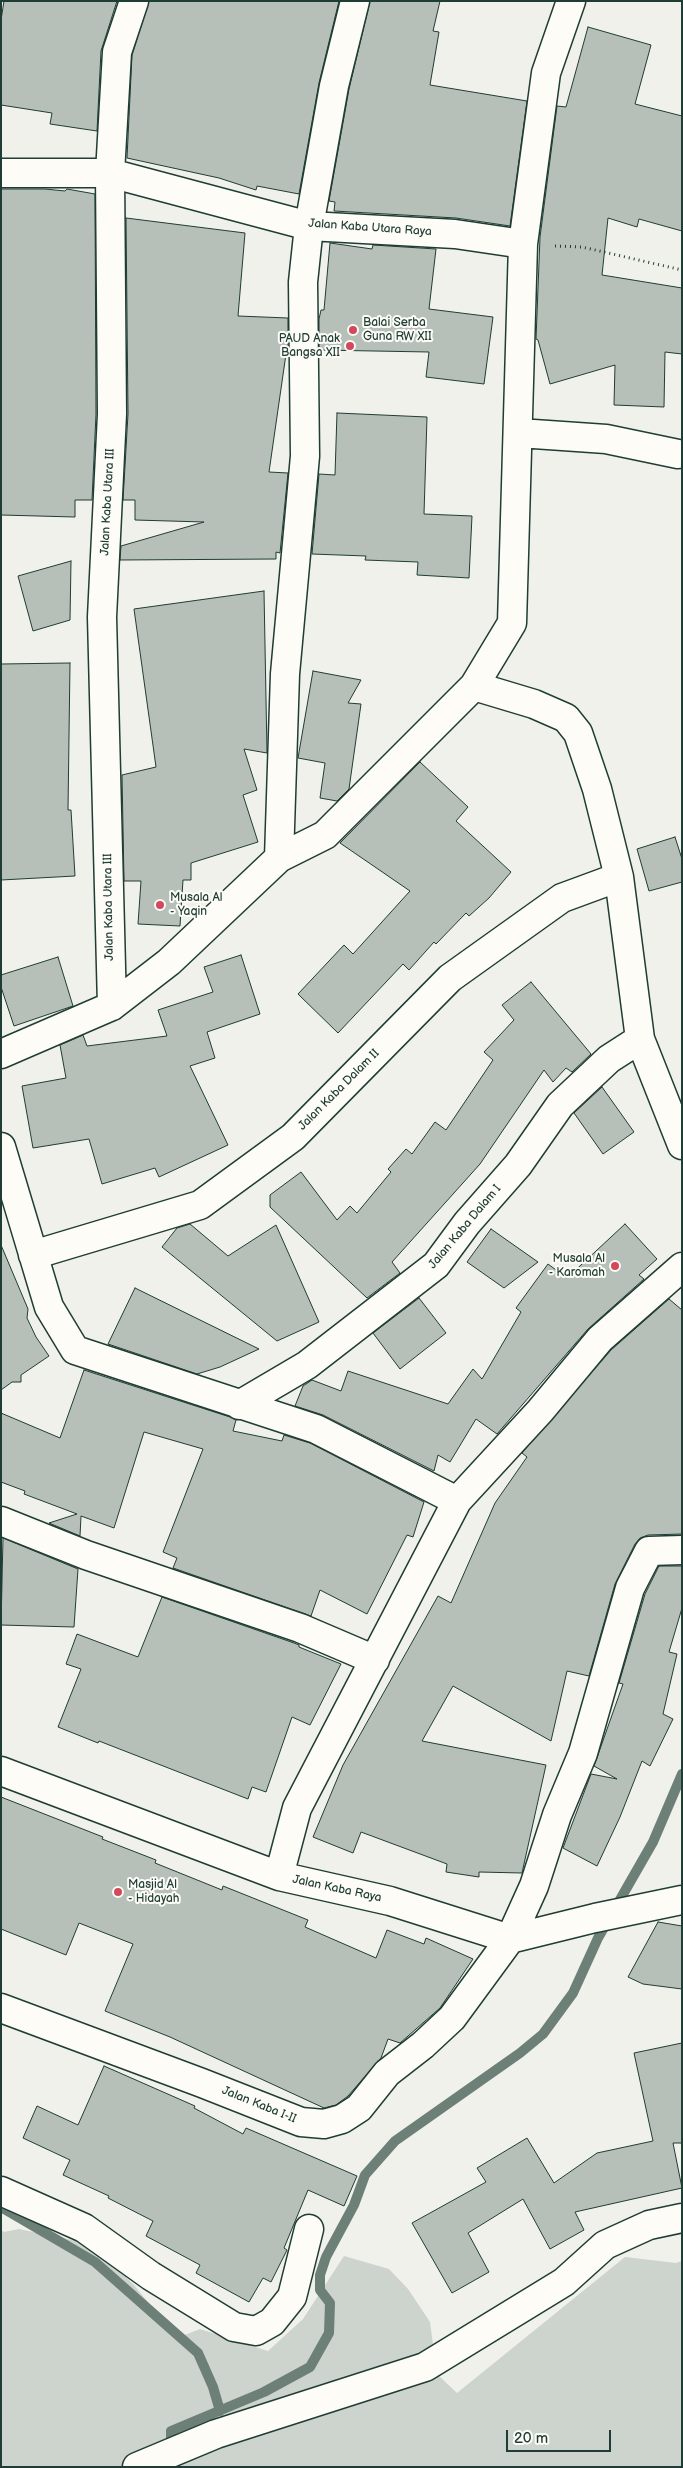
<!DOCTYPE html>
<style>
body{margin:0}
#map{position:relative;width:683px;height:2468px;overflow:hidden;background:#f0f1eb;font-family:"Balsamiq Sans",sans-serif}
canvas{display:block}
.frame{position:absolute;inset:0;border:2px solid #1f3d34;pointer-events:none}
.scale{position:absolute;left:506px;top:2430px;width:105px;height:22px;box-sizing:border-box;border:2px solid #1f3d34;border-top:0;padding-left:6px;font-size:15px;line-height:18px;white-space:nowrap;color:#1f3d34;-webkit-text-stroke:4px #fdfcf7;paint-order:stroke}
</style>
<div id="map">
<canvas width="683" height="2468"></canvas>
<div class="frame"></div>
<div class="scale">20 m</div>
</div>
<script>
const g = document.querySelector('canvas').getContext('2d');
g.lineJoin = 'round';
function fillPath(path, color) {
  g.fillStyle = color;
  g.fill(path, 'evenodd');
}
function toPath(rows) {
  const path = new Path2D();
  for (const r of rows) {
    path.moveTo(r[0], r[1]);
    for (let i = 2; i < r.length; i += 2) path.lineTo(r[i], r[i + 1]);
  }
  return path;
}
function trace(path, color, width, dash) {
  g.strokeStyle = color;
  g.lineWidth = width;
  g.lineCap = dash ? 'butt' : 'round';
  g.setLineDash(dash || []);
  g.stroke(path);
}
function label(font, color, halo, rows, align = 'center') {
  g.font = font + ' "Balsamiq Sans",sans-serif';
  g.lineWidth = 4;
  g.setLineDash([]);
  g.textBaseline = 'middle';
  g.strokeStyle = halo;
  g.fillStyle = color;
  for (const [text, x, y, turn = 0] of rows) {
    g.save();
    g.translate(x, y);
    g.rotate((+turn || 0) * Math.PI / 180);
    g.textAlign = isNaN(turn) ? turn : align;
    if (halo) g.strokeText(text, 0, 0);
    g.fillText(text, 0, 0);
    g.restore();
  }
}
const green = toPath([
 [19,2229,91,2244,134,2285,177,2338,200,2329,268,2351,303,2319,344,2256,389,2269,408,2289,430,2322,437,2374,457,2393,625,2257,676,2263,682,2261,682,2467,1,2467,1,2230,4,2232]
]);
const stream = toPath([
 [1,2207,95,2262,198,2353,213,2387,220,2411],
 [171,2450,171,2431,264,2392,310,2367,329,2333,330,2303,320,2290,320,2275,326,2257,354,2205,365,2175,395,2141,520,2053,543,2034,573,1993,598,1938,653,1842,682,1774]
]);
const building = toPath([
 [4,1,117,1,101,51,97,131,50,124,52,113,1,105,1,20,4,1],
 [149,1,339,1,319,83,299,194,257,186,256,190,219,178,127,158,132,55,149,1],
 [370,1,440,1,433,31,439,32,430,85,527,101,510,226,456,218,334,211,335,202,329,201,349,89,370,1],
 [588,27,651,45,635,104,682,116,682,231,639,219,637,227,608,218,602,275,682,288,682,354,665,352,664,407,614,405,615,365,550,384,538,340,536,339,540,237,557,106,566,107,588,27],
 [1,189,45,189,65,191,67,189,95,194,96,414,92,500,75,500,75,517,1,515,1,189],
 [126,218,245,233,238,316,288,318,288,354,286,354,269,472,288,473,280,553,276,552,276,559,120,560,121,546,204,522,135,520,135,500,123,500,128,414,126,218],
 [330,243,372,249,373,245,436,249,429,309,493,317,484,384,426,377,429,352,319,350,319,319,321,310,324,310,330,243],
 [337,413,427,417,424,514,472,516,469,578,417,575,418,562,365,560,366,556,312,554,319,474,335,475,337,413],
 [71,561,70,620,33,631,18,576,71,561],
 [264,591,267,753,244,749,257,790,243,795,258,842,191,863,191,880,183,880,180,926,138,924,141,881,124,881,122,775,156,767,134,609,264,591],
 [70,663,68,810,71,810,75,876,1,880,1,664,70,663],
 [313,671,361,680,348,703,361,704,349,789,337,801,320,798,325,763,298,758,313,671],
 [420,762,468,807,456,821,511,872,489,898,469,916,466,913,436,944,434,942,409,970,403,964,338,1033,298,994,344,945,353,954,410,891,340,843,420,762],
 [675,837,682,859,682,882,649,891,637,849,675,837],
 [241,955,260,1014,207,1032,215,1058,190,1066,228,1145,159,1177,155,1168,102,1184,89,1139,33,1148,22,1086,66,1078,60,1045,83,1035,87,1046,167,1036,158,1010,213,992,204,967,241,955],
 [58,957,73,1006,14,1026,1,987,1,975,58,957],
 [531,982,591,1054,572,1072,566,1068,553,1082,544,1070,480,1164,392,1262,400,1273,367,1298,270,1207,270,1195,301,1172,337,1220,350,1206,357,1213,391,1172,388,1169,406,1149,412,1154,435,1122,446,1130,493,1060,484,1052,514,1020,502,1005,531,982],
 [602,1087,634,1132,603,1154,574,1113,602,1087],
 [190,1224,228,1256,276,1225,319,1322,277,1341,162,1247,177,1228,190,1224],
 [625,1224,657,1259,639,1275,644,1279,588,1329,497,1434,476,1419,450,1462,438,1455,434,1471,323,1415,295,1406,303,1386,312,1380,341,1391,348,1371,448,1404,473,1369,482,1379,521,1312,516,1308,548,1264,567,1278,625,1224],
 [491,1229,538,1262,504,1288,467,1262,491,1229],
 [1,1245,28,1309,27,1318,36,1337,49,1356,21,1375,21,1382,12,1382,1,1390,1,1245],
 [135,1288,259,1349,220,1367,197,1374,108,1344,135,1288],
 [419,1298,446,1333,400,1369,373,1333,419,1298],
 [669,1299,682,1310,682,1534,648,1535,640,1538,635,1544,615,1584,589,1676,567,1671,551,1741,453,1686,422,1741,546,1765,522,1873,479,1872,479,1877,446,1872,447,1864,361,1832,353,1853,313,1837,343,1765,438,1596,451,1603,495,1503,527,1457,522,1453,611,1350,669,1299],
 [84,1370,230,1417,236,1420,233,1431,282,1441,284,1435,310,1443,424,1502,413,1537,407,1535,367,1614,320,1590,311,1616,173,1568,177,1558,163,1552,203,1449,144,1432,114,1528,81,1516,80,1536,49,1523,77,1514,24,1494,25,1491,1,1482,1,1413,60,1438,84,1370],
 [3,1538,78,1569,74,1627,1,1625,3,1538],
 [659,1566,682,1566,682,1608,669,1652,677,1654,663,1714,673,1719,650,1766,642,1761,620,1817,597,1866,563,1848,591,1774,617,1779,594,1766,623,1684,619,1683,645,1594,659,1566],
 [162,1597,294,1643,299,1645,299,1647,341,1664,310,1725,292,1717,266,1792,252,1787,248,1799,99,1741,98,1743,58,1727,81,1669,66,1664,77,1634,138,1657,162,1597],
 [1,1797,103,1837,102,1839,156,1860,155,1863,222,1890,223,1886,308,1920,305,1927,376,1958,387,1930,424,1944,426,1938,473,1959,440,2008,400,2043,388,2039,381,2058,348,2096,336,2105,324,2108,170,2037,105,2011,133,1944,79,1923,66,1955,1,1929,1,1797],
 [658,1922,682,1926,682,1989,643,1984,628,1977,658,1922],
 [682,2043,682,2143,673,2143,682,2188,575,2212,584,2230,550,2249,523,2199,468,2233,489,2272,452,2293,412,2223,486,2182,477,2168,527,2138,554,2183,597,2153,653,2141,634,2053,682,2043],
 [104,2066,195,2106,194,2108,243,2134,246,2128,357,2176,344,2206,308,2190,284,2248,287,2250,271,2282,263,2278,249,2302,196,2273,200,2265,146,2236,153,2221,108,2198,109,2196,63,2175,70,2160,23,2138,37,2106,78,2125,104,2066]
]);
const path = toPath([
 [555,246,582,247,682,270]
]);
const minor = toPath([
 [1,173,110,173,309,226,455,234,523,244],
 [519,433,606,439,678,454],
 [474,686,534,704,566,718,578,733,597,789,619,877,640,1039,682,1145],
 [279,858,285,674,305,456,303,282,309,226,334,86,355,1],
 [112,1006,102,617,112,414,110,173,117,52,134,1],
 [1,1054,112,1006,169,962,279,858,325,835,474,686,512,623,523,244,546,73,571,1],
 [1,1147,49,1307,75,1350,316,1429,457,1501],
 [33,1255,200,1205,293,1137,450,978,562,898,619,877],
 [239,1405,307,1365,436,1265,467,1223,518,1165,560,1105,609,1059,640,1039],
 [1,1521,86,1555,300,1628,375,1660],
 [1,1771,279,1876,390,1901,510,1939,595,1918,682,1900],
 [279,1876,297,1808,457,1501,540,1411,600,1339,682,1267],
 [1,2008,202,2083,301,2122,324,2124,342,2119,359,2108,387,2073,423,2045,452,2018,510,1939,534,1886,557,1815,583,1753,630,1588,649,1551,682,1550],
 [1,2191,84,2228,151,2276,234,2327,256,2331,272,2322,292,2297,309,2229],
 [137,2467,216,2434,425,2367,564,2282,605,2245,649,2225,682,2218]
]);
const markers = [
 [353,330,5,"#d1495b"],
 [350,346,5,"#d1495b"],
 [160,905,5,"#d1495b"],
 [615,1266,5,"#d1495b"],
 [118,1892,5,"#d1495b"]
];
const streetNames = [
 ["Jalan Kaba Utara Raya",370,228,4],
 ["Jalan Kaba Utara III",108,502,-87],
 ["Jalan Kaba Utara III",109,907,-91],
 ["Jalan Kaba Dalam II",339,1090,-45],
 ["Jalan Kaba Dalam I",465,1227,-50],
 ["Jalan Kaba Raya",337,1889,12],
 ["Jalan Kaba I-II",259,2105,22]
];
const poiNames = [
 ["Balai Serba",363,323],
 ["Guna RW XII",363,337],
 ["PAUD Anak",340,339,"right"],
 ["Bangsa XII",340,353,"right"],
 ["Musala Al",170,898],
 ["- Yaqin",170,912],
 ["Musala Al",605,1259,"right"],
 ["- Karomah",605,1273,"right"],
 ["Masjid Al",128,1885],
 ["- Hidayah",128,1899]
];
fillPath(green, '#cdd3cd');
trace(stream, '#6c8077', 10);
fillPath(building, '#b6bfb8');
trace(building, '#1f3d34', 1);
trace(minor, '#1f3d34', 31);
trace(path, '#1f3d34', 3, [1, 4]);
trace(minor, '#fdfcf7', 28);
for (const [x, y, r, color] of markers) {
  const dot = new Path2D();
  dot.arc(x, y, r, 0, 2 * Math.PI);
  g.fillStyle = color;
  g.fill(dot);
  trace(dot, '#fdfcf7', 2);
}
label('12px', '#1f3d34', '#fdfcf7', streetNames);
label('12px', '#1f3d34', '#fdfcf7', poiNames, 'left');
</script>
